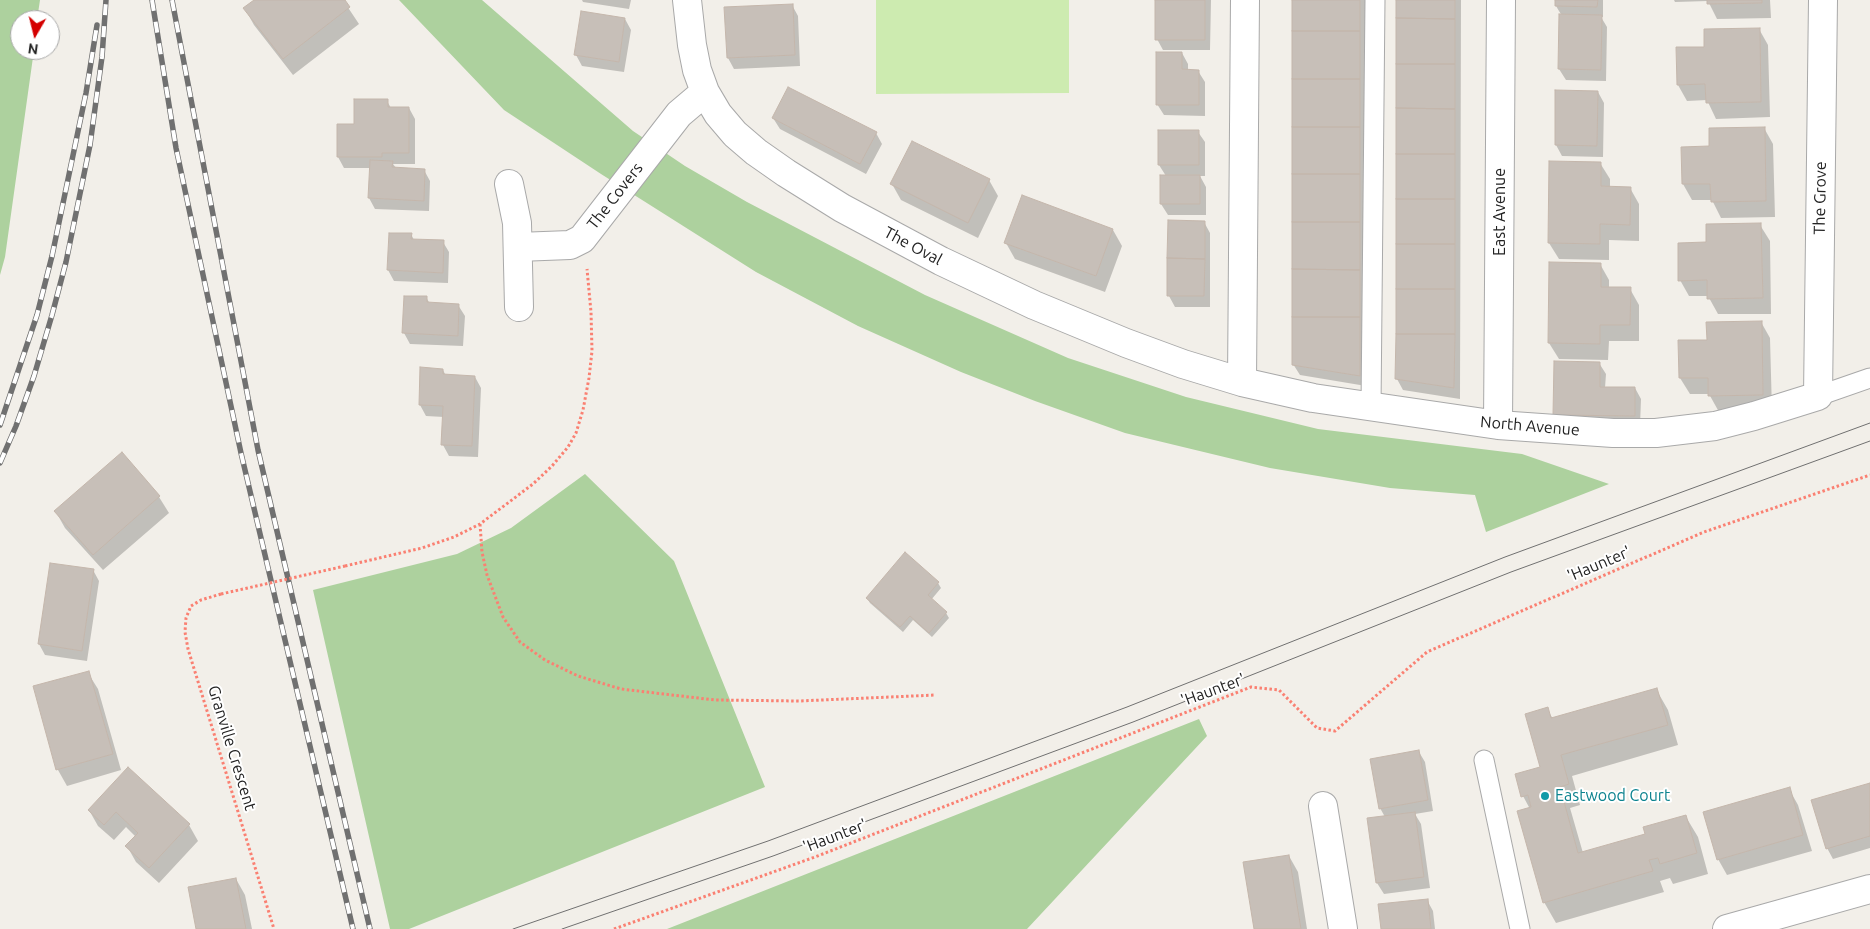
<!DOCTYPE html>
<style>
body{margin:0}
#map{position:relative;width:1870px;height:929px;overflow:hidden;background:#f2efe9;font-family:Ubuntu,sans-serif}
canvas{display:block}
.north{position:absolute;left:10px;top:10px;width:50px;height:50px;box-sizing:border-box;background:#fff;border:1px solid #a7a7a7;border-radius:50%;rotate:188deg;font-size:14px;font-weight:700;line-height:20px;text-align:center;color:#222}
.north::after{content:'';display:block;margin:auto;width:18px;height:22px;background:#d40000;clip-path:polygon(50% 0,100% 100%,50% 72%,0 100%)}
</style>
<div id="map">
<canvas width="1870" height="929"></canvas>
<div class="north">N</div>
</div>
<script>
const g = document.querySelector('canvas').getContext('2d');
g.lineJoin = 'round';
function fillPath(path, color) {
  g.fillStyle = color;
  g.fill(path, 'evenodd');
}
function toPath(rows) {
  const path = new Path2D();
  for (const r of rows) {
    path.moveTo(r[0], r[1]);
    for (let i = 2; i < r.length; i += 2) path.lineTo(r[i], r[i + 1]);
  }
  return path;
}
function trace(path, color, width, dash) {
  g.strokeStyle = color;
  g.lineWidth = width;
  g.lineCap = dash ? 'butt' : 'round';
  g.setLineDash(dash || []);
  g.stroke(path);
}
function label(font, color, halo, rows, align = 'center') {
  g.font = font + ' Ubuntu,sans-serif';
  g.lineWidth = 4;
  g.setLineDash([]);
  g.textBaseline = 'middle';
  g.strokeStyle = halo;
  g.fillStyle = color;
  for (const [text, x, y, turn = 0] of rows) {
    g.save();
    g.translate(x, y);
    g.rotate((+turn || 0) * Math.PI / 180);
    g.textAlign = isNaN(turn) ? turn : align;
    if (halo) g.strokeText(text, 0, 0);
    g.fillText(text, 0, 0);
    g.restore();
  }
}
const grass = toPath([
 [876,0,1069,0,1069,93,876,94]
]);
const forest = toPath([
 [0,0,40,0,37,20,20,20,20,50,34,50,5,257,0,275],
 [399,0,482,0,633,131,685,166,747,202,925,295,1068,358,1186,397,1318,429,1522,454,1609,484,1486,532,1475,495,1390,488,1270,468,1125,433,1035,401,961,372,858,326,756,272,601,174,504,110],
 [585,474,674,561,765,787,409,929,390,929,313,590,457,554,511,528],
 [1199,719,1207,736,1027,929,667,929]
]);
const shadow = toPath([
 [256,0,343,0,359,24,293,75,254,25,245,9],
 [582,0,631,0,629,9,583,2],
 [1157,0,1211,0,1210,50,1163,50,1157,39],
 [1293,0,1366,0,1366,386,1300,375,1293,364],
 [1397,0,1461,0,1460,399,1403,390,1397,379],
 [1556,0,1603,0,1603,17,1601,17,1607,27,1606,81,1566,80,1559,69,1560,16,1562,16,1556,6],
 [1674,0,1770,0,1771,18,1717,19,1708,1,1675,2],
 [792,5,798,16,800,66,734,69,728,58],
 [625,19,631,30,624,72,582,66,576,55],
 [1759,29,1768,45,1770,117,1716,119,1707,100,1687,101,1678,85,1706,48],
 [1182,53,1188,64,1188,71,1198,71,1205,82,1205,116,1164,115,1157,104],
 [1598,92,1604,103,1603,157,1562,156,1556,145],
 [387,101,391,108,409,108,415,119,415,164,393,164,396,168,424,170,430,181,429,211,375,209,369,198,371,168,344,168,338,157,355,125],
 [773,118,876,133,882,144,866,174,780,129],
 [1764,128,1773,144,1775,217,1721,218,1712,200,1692,200,1683,184,1711,147],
 [1159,132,1198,132,1205,142,1205,176,1200,176,1206,187,1206,215,1168,215,1161,204,1166,176,1159,165],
 [1551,162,1600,163,1610,179,1610,188,1630,188,1639,204,1639,241,1609,240,1609,260,1559,259,1549,243],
 [989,180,998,196,978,238,901,200,892,184],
 [1204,222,1210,233,1210,307,1175,307,1169,296],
 [1760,225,1770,241,1771,314,1718,314,1708,296,1689,296,1680,280,1707,244],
 [1113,230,1122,246,1105,292,1015,259,1006,243],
 [411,234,414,240,443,242,449,252,448,283,394,281,388,270],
 [1550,263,1600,264,1609,280,1609,288,1630,289,1639,305,1639,341,1609,341,1608,360,1559,359,1549,343],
 [426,297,430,304,458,305,465,316,463,346,410,344,404,333],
 [1761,322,1770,338,1772,411,1719,412,1709,394,1690,394,1680,378,1708,341],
 [1599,363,1606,374,1605,388,1635,388,1641,399,1640,426,1560,425,1554,414],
 [421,369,443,370,446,376,475,377,481,388,478,457,449,456,443,445,444,417,426,416,420,405],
 [122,454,159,497,169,513,103,570,65,528,56,512],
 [93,570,99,581,87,661,45,655,39,644],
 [938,583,941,588,931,600,946,613,949,618,932,637,913,620,903,632,870,603,867,598],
 [88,673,98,689,121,770,67,786,58,770,34,687],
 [1656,689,1668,710,1678,745,1572,776,1580,805,1570,808,1583,853,1646,835,1686,817,1698,837,1708,874,1673,884,1670,878,1660,881,1664,892,1556,923,1544,902,1530,809,1523,796,1542,768,1547,709,1553,719],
 [1419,752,1425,762,1433,811,1415,814,1421,824,1430,888,1384,894,1377,883,1368,819,1385,817,1380,808],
 [128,769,189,825,198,841,159,883,136,862,127,846,136,837,126,827,114,840,98,826,89,810],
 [1870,784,1870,848,1833,859,1827,848],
 [1789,789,1798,805,1812,851,1727,875,1718,859],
 [1289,856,1298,872,1307,929,1256,929],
 [236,879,245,895,252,929,198,929],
 [1427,900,1433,911,1435,929,1382,929]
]);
const building = toPath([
 [254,0,345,0,350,7,283,59,243,8,254,0],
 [1155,0,1205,0,1205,40,1155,40,1155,0],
 [1292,0,1360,0,1360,31,1292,31,1292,0],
 [1396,0,1455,0,1455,19,1396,18,1396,0],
 [1555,0,1598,0,1597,7,1555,6,1555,0],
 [1707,0,1762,0,1762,3,1707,4,1707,0],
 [793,4,795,55,727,58,724,7,793,4],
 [581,11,625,18,619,62,574,55,581,11],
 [1559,14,1602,15,1601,70,1558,69,1559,14],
 [1396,18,1455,19,1455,64,1396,64,1396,18],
 [1760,28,1761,102,1706,103,1705,84,1677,85,1676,47,1704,47,1704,29,1760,28],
 [1292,31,1360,31,1360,79,1292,79,1292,31],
 [1156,52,1182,52,1182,69,1199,70,1199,105,1156,105,1156,52],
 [1396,64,1455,64,1455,109,1396,108,1396,64],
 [1292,79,1360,79,1360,127,1292,127,1292,79],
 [788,87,877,132,860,164,772,118,788,87],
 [1555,90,1598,91,1597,146,1555,145,1555,90],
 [354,99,388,99,388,107,409,107,409,153,382,153,382,157,337,157,337,124,354,124,354,99],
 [1396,108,1455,109,1455,154,1396,154,1396,108],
 [1292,127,1360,127,1360,174,1292,174,1292,127],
 [1765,127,1766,201,1711,202,1710,184,1682,184,1681,147,1709,146,1709,128,1765,127],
 [1158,130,1199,130,1199,165,1158,165,1158,130],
 [912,141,990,179,968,223,890,184,912,141],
 [1396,154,1455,154,1455,199,1396,199,1396,154],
 [370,160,393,161,392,167,425,169,424,201,368,198,370,160],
 [1549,161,1601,162,1601,186,1631,187,1630,225,1600,224,1600,244,1548,243,1549,161],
 [1292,174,1360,174,1360,222,1292,222,1292,174],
 [1160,175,1200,175,1200,204,1160,204,1160,175],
 [1022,195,1113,229,1096,276,1004,243,1022,195],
 [1396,199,1455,199,1455,244,1396,244,1396,199],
 [1168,220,1205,221,1205,259,1167,258,1168,220],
 [1292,222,1360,222,1360,270,1292,269,1292,222],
 [1761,223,1763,298,1707,299,1707,280,1678,281,1678,243,1706,242,1706,224,1761,223],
 [389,233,412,233,411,239,444,240,443,273,387,270,389,233],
 [1396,244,1455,244,1455,289,1396,289,1396,244],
 [1167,258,1205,259,1204,296,1167,296,1167,258],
 [1549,262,1601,263,1601,287,1631,287,1630,325,1600,325,1600,344,1548,343,1549,262],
 [1292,269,1360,270,1360,317,1292,317,1292,269],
 [1396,289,1455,289,1455,334,1396,334,1396,289],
 [404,296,427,296,427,302,459,304,458,336,402,333,404,296],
 [1292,317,1360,317,1360,376,1292,365,1292,317],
 [1762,321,1763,395,1708,396,1708,378,1679,378,1678,340,1707,340,1706,322,1762,321],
 [1396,334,1455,334,1454,388,1395,379,1396,334],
 [1554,361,1600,362,1600,387,1635,387,1635,416,1553,415,1554,361],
 [420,367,443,369,443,374,475,376,472,446,441,445,443,406,419,405,420,367],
 [122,452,160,496,93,555,54,511,122,452],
 [905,552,939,582,928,595,947,612,929,633,910,616,900,627,866,598,905,552],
 [50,563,94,569,82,651,38,644,50,563],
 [89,671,113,754,56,770,33,686,89,671],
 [1657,688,1668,725,1561,755,1569,784,1560,787,1578,853,1645,834,1643,827,1686,815,1697,853,1660,864,1658,858,1649,860,1653,871,1543,903,1517,811,1531,807,1528,795,1521,797,1515,774,1540,767,1525,714,1548,707,1551,718,1657,688],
 [1419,750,1428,800,1379,809,1370,759,1419,750],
 [128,767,190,824,149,868,125,846,138,833,116,812,104,825,88,810,128,767],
 [1870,783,1870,836,1826,849,1811,800,1870,783],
 [1790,787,1803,835,1717,860,1703,812,1790,787],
 [1415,812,1424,877,1376,883,1367,818,1415,812],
 [1289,855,1301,929,1254,929,1243,862,1289,855],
 [236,878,246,929,196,929,188,887,236,878],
 [1428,899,1431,929,1381,929,1378,904,1428,899]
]);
const path = toPath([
 [480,524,482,552,487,575,503,617,520,642,545,660,578,676,621,689,715,700,799,701,936,695],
 [345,566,422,548,454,537,480,524,533,484,552,466,568,447,576,433,583,410,589,378,592,351,591,312,587,269],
 [221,594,201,600,191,606,186,618,185,632,188,649,274,929],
 [614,929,815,857,1251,687,1279,690,1317,728,1335,731,1427,652,1704,532,1870,475]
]);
const service = toPath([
 [1818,396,1870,378],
 [1371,407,1375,0],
 [1484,760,1520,929]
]);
const minor = toPath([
 [687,0,692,45,697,70,705,92,718,114,735,134,756,152,786,173,842,208,941,261,1034,305,1126,343,1183,364,1242,382,1313,398,1498,425,1613,433,1656,433,1715,426,1754,416,1818,396,1823,0],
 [509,184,517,223,519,307],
 [518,247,570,245,582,239,679,114,705,92],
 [1242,382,1245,0],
 [1498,425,1501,0],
 [1323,806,1343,929],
 [1727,929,1870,889]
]);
const tram = toPath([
 [513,929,768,841,1127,707,1505,557,1870,423],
 [562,929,773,856,1133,722,1511,572,1870,441]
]);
const rail = toPath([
 [152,0,176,148,241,453,353,929],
 [172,0,258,450,370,929],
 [0,425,37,315,52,256,86,93,97,25],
 [0,463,16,426,34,376,52,315,66,262,90,145,102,57,106,0]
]);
const pathBridge = toPath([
 [221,594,345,566]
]);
const markers = [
 [1545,796,5,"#0f9aa8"]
];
const streetNames = [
 ["The Covers",615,196,-52],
 ["The Grove",1820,198,-89],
 ["East Avenue",1500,212,-90],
 ["The Oval",913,246,28],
 ["North Avenue",1530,426,5],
 ["'Haunter'",1599,564,-23],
 ["'Haunter'",1213,690,-20],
 ["Granville Crescent",232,748,73],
 ["'Haunter'",835,836,-21]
];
const cultureNames = [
 ["Eastwood Court",1555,796]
];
fillPath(grass, '#cdebb0');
fillPath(forest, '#add19e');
fillPath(shadow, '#0003');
fillPath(building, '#c7bfb8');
trace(building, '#c4b6ab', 1);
trace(service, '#a9a9a9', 21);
trace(minor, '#a9a9a9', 30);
trace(path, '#fa8072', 3, [2.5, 2.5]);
trace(service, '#fff', 19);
trace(minor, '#fff', 28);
trace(tram, '#707070', 1);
trace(rail, '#707070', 5.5);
trace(rail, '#fff', 4, [11]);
trace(pathBridge, '#fa8072', 3, [2.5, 2.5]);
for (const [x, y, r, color] of markers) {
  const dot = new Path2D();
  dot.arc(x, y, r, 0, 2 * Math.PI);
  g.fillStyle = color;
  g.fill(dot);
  trace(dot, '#fff', 2);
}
label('16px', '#222', '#fff', streetNames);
label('16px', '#0d838f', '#fff', cultureNames, 'left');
</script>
